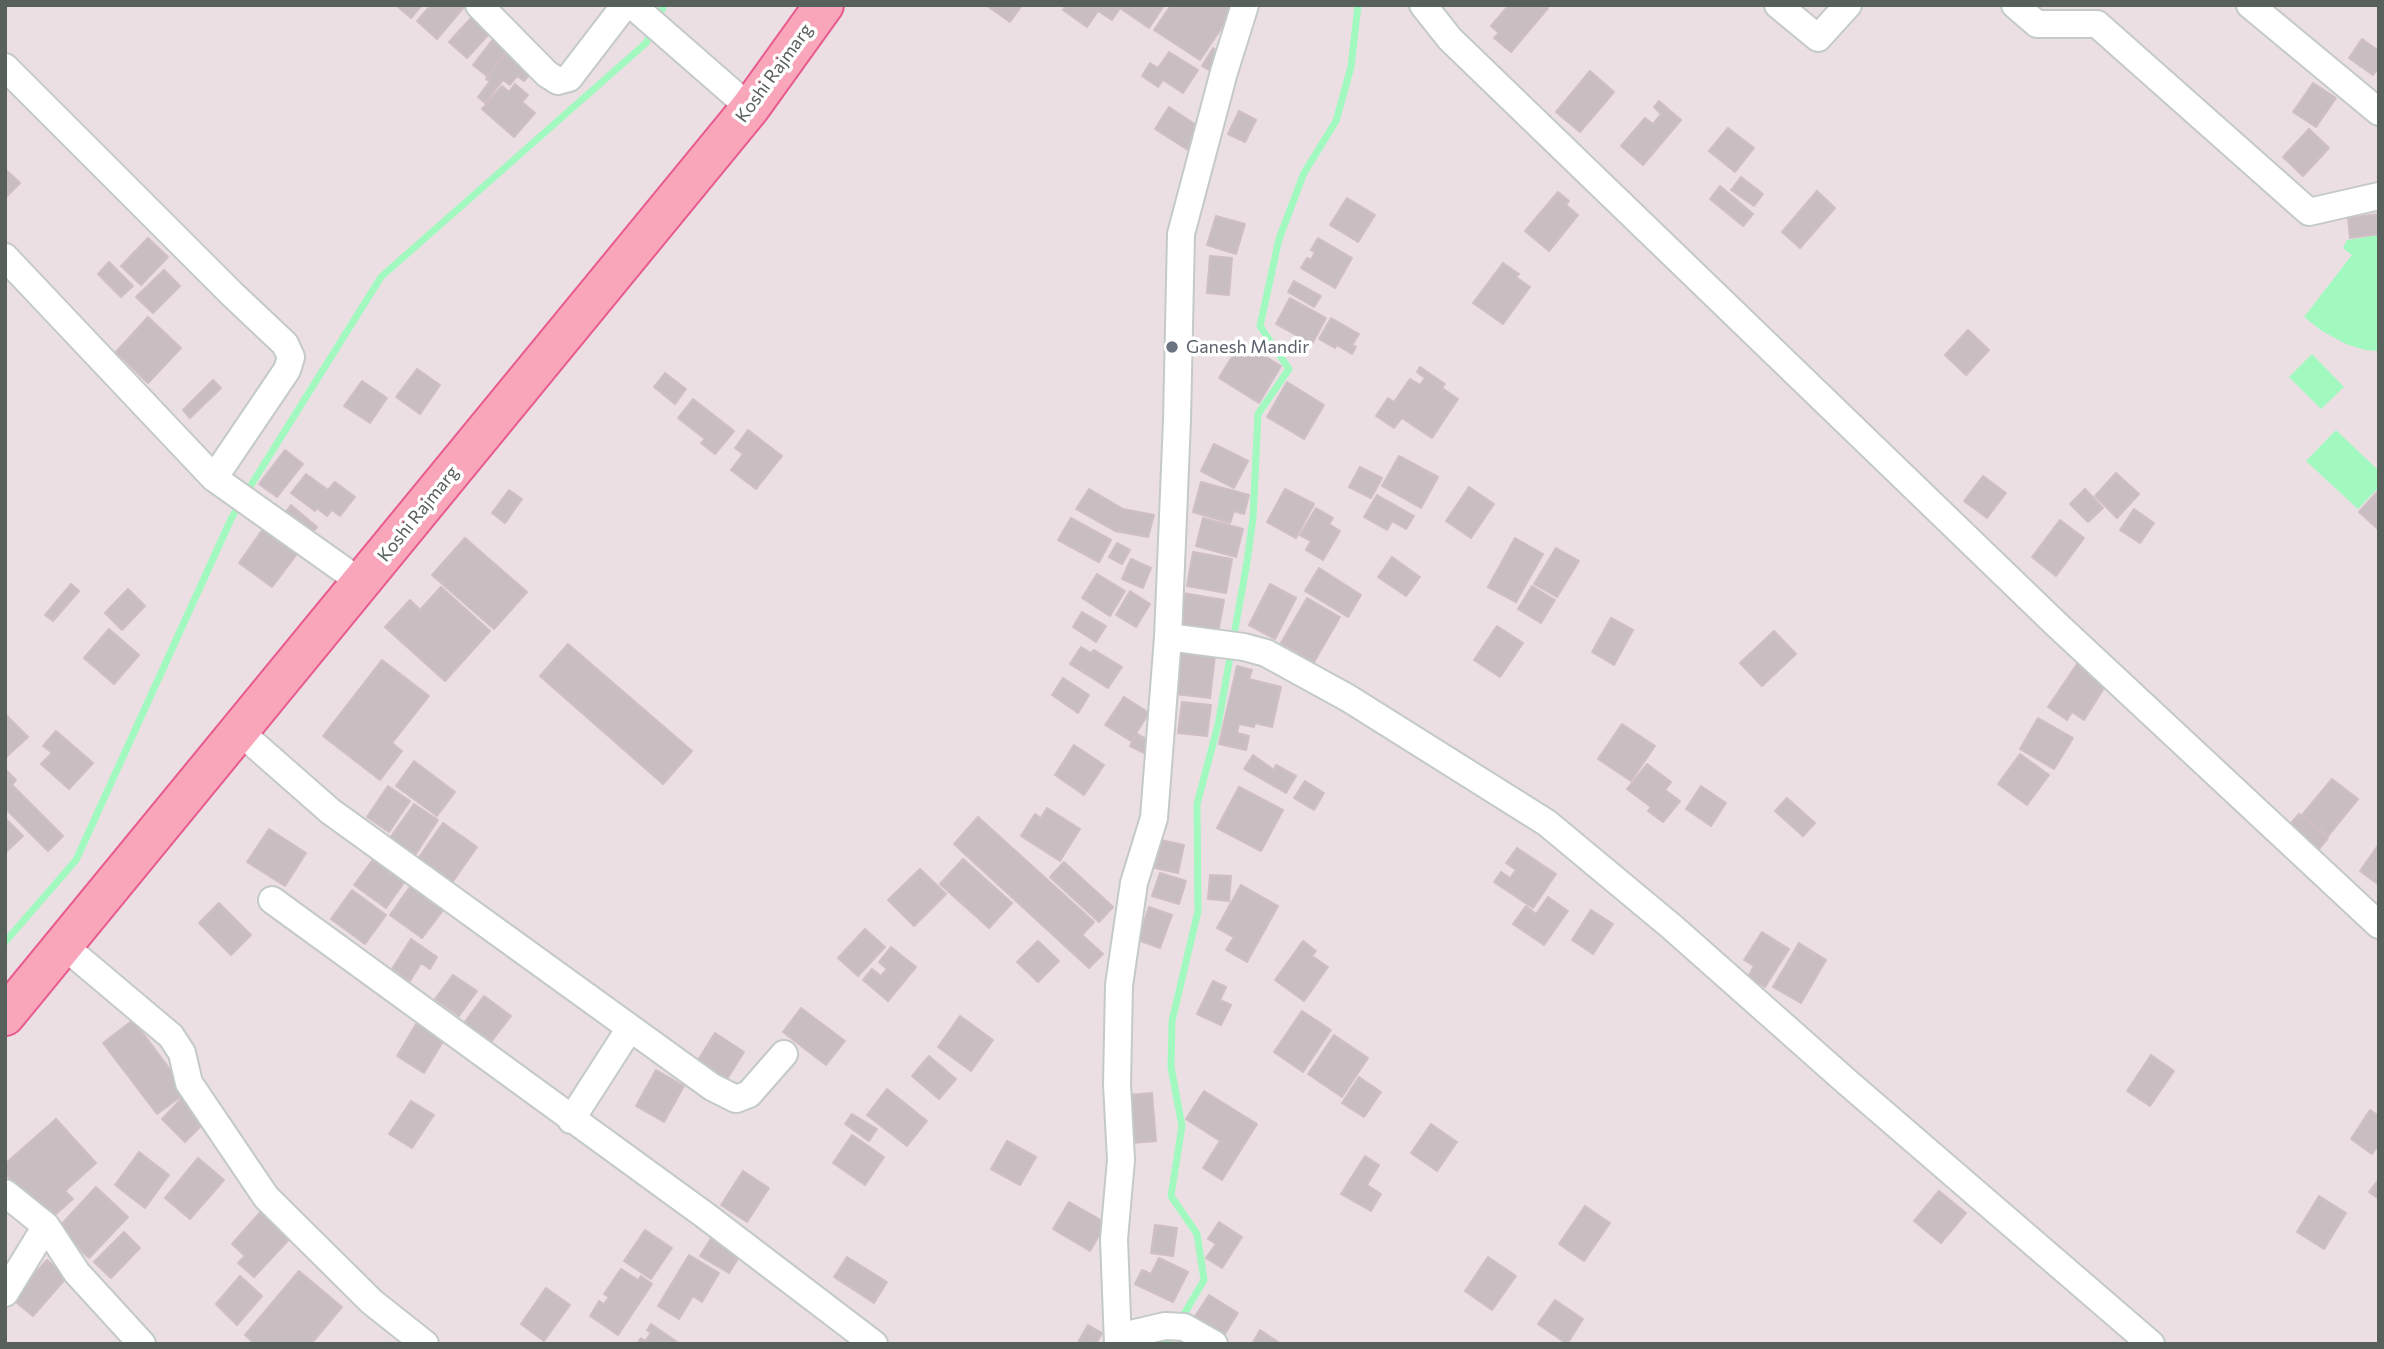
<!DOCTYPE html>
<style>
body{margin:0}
#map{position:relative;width:2384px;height:1349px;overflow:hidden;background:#ebdfe3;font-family:Commissioner,sans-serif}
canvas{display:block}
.frame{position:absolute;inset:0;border:7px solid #58605c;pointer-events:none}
</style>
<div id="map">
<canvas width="2384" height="1349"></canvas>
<div class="frame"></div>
</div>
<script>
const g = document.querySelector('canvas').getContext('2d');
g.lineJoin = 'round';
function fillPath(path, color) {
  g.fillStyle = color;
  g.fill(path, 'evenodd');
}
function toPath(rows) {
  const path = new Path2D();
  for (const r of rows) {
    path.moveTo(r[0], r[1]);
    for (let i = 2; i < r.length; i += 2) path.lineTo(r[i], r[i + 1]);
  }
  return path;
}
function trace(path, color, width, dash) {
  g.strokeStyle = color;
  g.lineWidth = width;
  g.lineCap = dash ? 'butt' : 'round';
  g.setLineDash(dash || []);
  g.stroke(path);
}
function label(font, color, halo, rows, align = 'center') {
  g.font = font + ' Commissioner,sans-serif';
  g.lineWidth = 7;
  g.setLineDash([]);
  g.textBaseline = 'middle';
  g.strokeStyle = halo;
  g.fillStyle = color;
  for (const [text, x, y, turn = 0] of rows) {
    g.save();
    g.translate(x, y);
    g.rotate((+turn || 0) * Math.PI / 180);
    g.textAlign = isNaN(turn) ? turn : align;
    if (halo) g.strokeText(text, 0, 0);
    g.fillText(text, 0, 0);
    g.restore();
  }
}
const water = toPath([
 [2379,235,2379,351,2365,350,2346,344,2322,331,2304,317,2352,255,2343,248,2347,240],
 [2312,354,2344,387,2321,409,2289,377],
 [2336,430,2379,471,2379,487,2358,509,2306,461]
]);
const stream = toPath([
 [657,21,664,5],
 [246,493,381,277,646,43,652,31],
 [5,942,76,860,232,517,240,504],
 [1180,1321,1204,1280,1197,1234,1171,1196,1182,1126,1171,1067,1172,1021,1198,911,1197,804,1218,725,1247,562,1253,518,1258,414,1289,369,1260,326,1279,239,1304,173,1336,121,1351,67,1358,5],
 [1166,1344,1174,1331]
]);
const building = toPath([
 [396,5,422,5,411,18,396,5],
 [431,5,462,5,464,7,437,39,417,21,431,5],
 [986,5,1022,5,1010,22,986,5],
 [1066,5,1161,5,1163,7,1149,28,1120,8,1112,20,1098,11,1087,27,1063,10,1066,5],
 [1171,5,1231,5,1235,8,1200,60,1154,30,1171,5],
 [1509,5,1545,5,1548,8,1511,52,1494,38,1499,33,1491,26,1509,5],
 [471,18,489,34,467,58,449,42,471,18],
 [497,34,512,45,487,76,473,65,497,34],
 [2362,39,2379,51,2379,67,2373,75,2349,58,2362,39],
 [1213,48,1227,57,1217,74,1202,66,1213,48],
 [507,52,532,72,524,81,517,76,510,85,503,80,485,103,478,97,490,81,486,79,507,52],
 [1169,52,1198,70,1183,93,1163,80,1158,87,1142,76,1150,63,1158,68,1169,52],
 [1590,71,1614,92,1580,132,1556,112,1590,71],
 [2313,83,2336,98,2316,127,2293,112,2313,83],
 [515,84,528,95,522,102,535,113,514,137,482,109,502,86,509,92,515,84],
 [1659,101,1681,120,1643,165,1621,146,1645,118,1653,124,1661,114,1654,107,1659,101],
 [1169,107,1202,129,1188,150,1155,129,1169,107],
 [1239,111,1256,120,1245,142,1228,134,1239,111],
 [1728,128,1754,148,1735,172,1709,151,1728,128],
 [2309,129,2329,148,2303,176,2283,157,2309,129],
 [5,169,20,183,5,198,5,169],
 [1741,177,1763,194,1754,206,1731,190,1741,177],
 [1720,186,1753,214,1743,226,1710,199,1720,186],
 [1817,191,1835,208,1800,248,1782,232,1817,191],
 [1558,192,1569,201,1566,205,1578,215,1549,251,1525,231,1558,192],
 [1347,198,1375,215,1358,242,1330,225,1347,198],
 [2379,214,2379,234,2350,238,2348,218,2379,214],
 [1216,216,1245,224,1236,254,1207,245,1216,216],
 [148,238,168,257,141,285,121,266,148,238],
 [1318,238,1352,258,1335,288,1301,268,1307,258,1311,260,1315,252,1311,250,1318,238],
 [1210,256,1232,258,1229,295,1207,293,1210,256],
 [109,262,133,286,121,297,98,274,109,262],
 [1503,263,1519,274,1516,277,1530,287,1503,324,1473,303,1503,263],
 [164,270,180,286,153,313,136,297,164,270],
 [1294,281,1321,296,1314,307,1288,292,1294,281],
 [1290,298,1326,318,1312,344,1276,324,1290,298],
 [148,317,181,348,148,383,116,352,148,317],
 [1331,318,1359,334,1352,345,1356,347,1352,354,1337,345,1335,348,1319,339,1331,318],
 [1968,330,1989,350,1966,375,1945,355,1968,330],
 [1241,342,1281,366,1259,403,1219,378,1241,342],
 [1420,367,1445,384,1442,388,1458,399,1432,438,1402,418,1394,428,1376,416,1388,398,1394,402,1410,379,1420,385,1425,378,1417,372,1420,367],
 [417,369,440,385,420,414,396,397,417,369],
 [665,373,686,389,675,404,654,387,665,373],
 [213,380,221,388,190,418,183,410,213,380],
 [362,381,387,398,370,423,344,406,362,381],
 [1287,382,1324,405,1304,439,1267,417,1287,382],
 [693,399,734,431,715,454,701,443,705,439,678,418,693,399],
 [748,430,782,456,756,489,731,470,743,454,735,448,748,430],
 [1214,444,1248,461,1234,488,1201,471,1214,444],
 [285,450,303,464,277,497,259,484,285,450],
 [1399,456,1438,477,1421,508,1382,486,1399,456],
 [1360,467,1382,478,1371,498,1349,487,1360,467],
 [2116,473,2139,494,2117,518,2095,496,2116,473],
 [306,474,328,490,335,482,355,497,340,516,332,510,327,516,317,508,315,511,291,493,306,474],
 [1983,476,2006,493,1987,518,1964,501,1983,476],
 [1201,482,1249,495,1244,514,1234,511,1230,523,1193,512,1201,482],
 [1469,487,1494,504,1471,538,1446,521,1469,487],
 [1089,489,1123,509,1154,515,1148,537,1115,531,1076,509,1089,489],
 [1285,489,1314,504,1296,538,1267,522,1285,489],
 [2085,489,2103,508,2088,522,2070,504,2085,489],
 [509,490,522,499,505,523,492,513,509,490],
 [2379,490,2379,530,2359,512,2379,490],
 [1377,495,1414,516,1406,529,1392,521,1387,530,1364,517,1377,495],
 [291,505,317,527,307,539,282,517,291,505],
 [1316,508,1333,518,1329,524,1340,531,1323,560,1306,550,1311,541,1300,535,1316,508],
 [2134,509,2154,523,2140,543,2120,530,2134,509],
 [1071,518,1111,540,1099,562,1058,540,1071,518],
 [1203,518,1243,529,1236,557,1196,546,1203,518],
 [2060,520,2084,538,2056,576,2032,557,2060,520],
 [263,529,297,554,272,587,239,563,263,529],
 [465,538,527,592,494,629,432,575,465,538],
 [1515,538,1543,554,1516,602,1488,587,1515,538],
 [1117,543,1130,550,1122,564,1109,557,1117,543],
 [1556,548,1579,561,1557,597,1534,584,1556,548],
 [1193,552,1232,559,1226,593,1187,586,1193,552],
 [1392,557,1420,577,1406,596,1378,577,1392,557],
 [1131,559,1151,568,1143,588,1122,579,1131,559],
 [1319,568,1361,595,1348,617,1305,591,1319,568],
 [1097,574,1125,591,1110,616,1082,598,1097,574],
 [71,584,79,591,53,621,45,615,71,584],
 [1270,584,1296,598,1275,639,1249,625,1270,584],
 [1532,586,1555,600,1541,623,1518,609,1532,586],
 [441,587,490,631,445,681,385,627,410,600,420,610,441,587],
 [128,589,145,606,122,630,105,613,128,589],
 [1130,591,1150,604,1136,627,1116,615,1130,591],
 [1183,593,1224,600,1217,638,1176,630,1183,593],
 [1307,598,1340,617,1314,662,1281,643,1307,598],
 [1082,612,1106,626,1096,642,1073,627,1082,612],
 [1611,618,1633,630,1614,665,1592,652,1611,618],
 [1497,626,1523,643,1500,677,1474,660,1497,626],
 [109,629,139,655,114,684,84,658,109,629],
 [1774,631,1796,654,1762,686,1740,663,1774,631],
 [568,644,692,751,663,784,540,676,568,644],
 [1081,647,1091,653,1094,650,1122,667,1108,688,1070,664,1081,647],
 [1180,652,1215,656,1210,698,1175,694,1180,652],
 [382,660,429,696,392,743,402,751,380,780,323,736,382,660],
 [2077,664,2107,683,2084,720,2072,712,2067,720,2048,707,2077,664],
 [1237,666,1252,670,1249,679,1281,687,1272,727,1255,723,1254,727,1239,724,1237,733,1249,736,1246,750,1219,744,1237,666],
 [1063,678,1089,695,1078,713,1052,695,1063,678],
 [1124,697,1149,713,1131,741,1105,725,1124,697],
 [1182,702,1211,705,1207,736,1178,733,1182,702],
 [5,714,28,737,5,758,5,714],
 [2038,718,2073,738,2054,769,2020,749,2038,718],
 [1622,724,1655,746,1631,781,1598,759,1622,724],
 [56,731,93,763,69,789,41,764,52,753,43,746,56,731],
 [1137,734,1150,741,1144,753,1130,746,1137,734],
 [1074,745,1104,765,1084,795,1055,775,1074,745],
 [2020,754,2049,775,2027,805,1998,784,2020,754],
 [1253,755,1274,770,1276,765,1296,776,1286,793,1244,769,1253,755],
 [414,761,455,792,437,816,396,786,414,761],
 [1647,764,1671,782,1665,790,1680,801,1663,822,1648,811,1651,807,1627,789,1647,764],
 [5,769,16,780,12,785,63,836,48,851,5,808,5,769],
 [2332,779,2358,799,2328,836,2302,815,2332,779],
 [1305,781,1324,793,1314,810,1294,798,1305,781],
 [388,786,410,801,389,832,367,817,388,786],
 [1701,786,1726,803,1711,826,1686,809,1701,786],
 [1239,787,1283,810,1261,851,1217,828,1239,787],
 [1787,798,1815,823,1803,836,1775,811,1787,798],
 [414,804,438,820,415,855,390,838,414,804],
 [1047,808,1080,829,1060,861,1021,836,1035,814,1041,818,1047,808],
 [2299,814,2328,838,2315,854,2286,829,2299,814],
 [978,817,1094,922,1082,935,1103,954,1089,968,954,844,978,817],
 [5,818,23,836,5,853,5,818],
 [443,823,477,847,449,887,415,863,443,823],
 [269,829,306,853,285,886,247,862,269,829],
 [1161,840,1184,845,1178,873,1155,868,1161,840],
 [2379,844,2379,885,2360,871,2379,844],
 [1517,848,1556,874,1533,908,1494,882,1501,872,1510,878,1516,870,1506,863,1517,848],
 [377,854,408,877,386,908,354,885,377,854],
 [963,859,1012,903,989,928,940,884,963,859],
 [1064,862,1113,907,1099,922,1050,877,1064,862],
 [920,869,946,894,914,926,888,900,920,869],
 [1160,873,1186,881,1179,904,1152,896,1160,873],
 [1210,875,1231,876,1229,901,1208,899,1210,875],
 [414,881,447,905,422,938,390,915,414,881],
 [1241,885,1278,906,1247,962,1226,950,1234,937,1217,928,1241,885],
 [352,890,386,915,365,944,331,919,352,890],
 [1548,897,1568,911,1544,945,1513,924,1526,906,1536,914,1548,897],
 [219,903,251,935,231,955,199,923,219,903],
 [1149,907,1172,915,1160,948,1138,940,1149,907],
 [1591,910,1613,924,1593,954,1572,940,1591,910],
 [865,929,885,947,858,976,838,958,865,929],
 [1762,932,1789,949,1765,987,1748,977,1754,966,1744,960,1762,932],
 [411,939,437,957,430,969,421,963,410,981,392,969,411,939],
 [1038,941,1059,961,1038,982,1017,962,1038,941],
 [1303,941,1316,951,1312,956,1328,967,1304,1001,1275,980,1303,941],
 [1799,943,1826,960,1801,1003,1773,987,1799,943],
 [891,947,916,967,888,1001,863,980,872,969,881,976,887,969,879,962,891,947],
 [453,975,477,991,459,1016,435,999,453,975],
 [1213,981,1226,987,1220,1000,1231,1005,1221,1025,1197,1014,1213,981],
 [484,996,511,1016,491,1042,464,1023,484,996],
 [801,1008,845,1041,826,1065,783,1032,801,1008],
 [1302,1011,1331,1030,1303,1072,1274,1052,1302,1011],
 [960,1016,993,1040,971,1071,938,1047,960,1016],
 [133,1020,187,1092,157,1114,103,1043,133,1020],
 [418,1021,445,1038,424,1073,397,1056,418,1021],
 [715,1033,744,1052,727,1079,698,1060,715,1033],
 [1334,1035,1368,1058,1342,1097,1308,1074,1334,1035],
 [2151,1055,2174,1071,2150,1106,2127,1091,2151,1055],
 [929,1056,956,1079,939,1099,912,1076,929,1056],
 [656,1070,684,1086,664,1122,636,1106,656,1070],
 [1359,1077,1381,1092,1364,1117,1342,1103,1359,1077],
 [887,1089,927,1121,907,1146,867,1115,887,1089],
 [1204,1091,1257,1124,1222,1180,1203,1168,1220,1141,1186,1119,1204,1091],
 [1152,1093,1156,1141,1132,1143,1128,1095,1152,1093],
 [184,1096,207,1120,185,1142,162,1119,184,1096],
 [411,1101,434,1115,412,1148,389,1134,411,1101],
 [2370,1110,2379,1116,2379,1144,2372,1154,2351,1139,2370,1110],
 [852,1114,877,1129,869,1141,845,1124,852,1114],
 [56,1119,96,1163,65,1191,73,1199,48,1221,5,1173,5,1164,56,1119],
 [1431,1124,1457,1142,1437,1171,1411,1153,1431,1124],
 [852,1135,884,1157,865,1185,833,1163,852,1135],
 [1007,1141,1036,1157,1020,1185,991,1169,1007,1141],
 [139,1152,169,1175,145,1208,115,1185,139,1152],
 [1365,1156,1379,1165,1367,1185,1381,1194,1371,1211,1341,1194,1365,1156],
 [198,1158,224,1180,190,1219,165,1198,198,1158],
 [743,1171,769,1188,747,1222,721,1205,743,1171],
 [2379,1179,2379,1199,2369,1192,2379,1179],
 [96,1187,128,1217,89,1258,58,1228,96,1187],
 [1939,1191,1966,1213,1941,1243,1914,1221,1939,1191],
 [2319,1196,2346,1213,2324,1249,2297,1232,2319,1196],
 [1069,1202,1106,1223,1090,1251,1053,1229,1069,1202],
 [1585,1206,1610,1223,1584,1261,1559,1244,1585,1206],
 [264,1208,294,1234,254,1277,238,1263,245,1256,232,1244,264,1208],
 [1219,1222,1242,1237,1222,1268,1206,1258,1216,1244,1208,1239,1219,1222],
 [1155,1225,1177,1228,1173,1256,1151,1253,1155,1225],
 [645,1230,672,1248,651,1279,624,1261,645,1230],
 [124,1232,140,1248,111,1278,94,1262,124,1232],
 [715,1232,744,1249,729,1273,700,1256,715,1232],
 [689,1255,719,1273,702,1302,693,1296,679,1319,658,1306,689,1255],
 [847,1257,887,1282,874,1303,834,1277,847,1257],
 [1488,1257,1516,1276,1492,1310,1465,1291,1488,1257],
 [1159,1258,1188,1272,1173,1302,1135,1284,1142,1270,1151,1274,1159,1258],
 [47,1260,67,1277,33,1316,12,1299,47,1260],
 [621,1269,638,1280,641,1276,652,1284,618,1335,590,1316,599,1301,604,1304,609,1297,604,1294,621,1269],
 [299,1271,342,1307,311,1344,255,1344,245,1335,299,1271],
 [240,1276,262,1296,237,1325,216,1304,240,1276],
 [546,1288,570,1305,544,1341,521,1324,546,1288],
 [1209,1295,1238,1313,1221,1340,1192,1321,1209,1295],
 [1555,1300,1583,1319,1567,1344,1538,1324,1555,1300],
 [651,1324,680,1344,637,1344,641,1338,645,1341,651,1333,647,1330,651,1324],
 [1088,1325,1102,1333,1096,1344,1077,1344,1088,1325],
 [1260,1330,1281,1344,1252,1344,1260,1330]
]);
const street = toPath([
 [479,5,547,74,558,81,569,78,625,5],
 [632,5,750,108],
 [1423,5,1450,39,2055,623,2379,925],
 [1778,5,1818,38,1848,5],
 [2015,5,2037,24,2097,24,2309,212,2379,196],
 [2250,5,2379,112],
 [5,67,232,294,285,344,291,357,287,370,214,478],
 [5,257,214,478,362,583],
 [1168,637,1244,647,1266,653,1348,698,1547,823,1672,927,1847,1082,2151,1344],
 [239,731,330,811,712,1087,736,1099,749,1094,784,1054],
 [272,900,706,1216,874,1344],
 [63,945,171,1036,182,1053,189,1083,266,1197,372,1302,425,1344],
 [571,1120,630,1028],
 [5,1193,46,1226],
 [5,1293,46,1226,77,1273,142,1344],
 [1118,1337,1165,1326,1184,1327,1214,1344],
 [1118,1344,1114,1239,1121,1160,1117,1084,1119,985,1134,883,1154,818,1168,637,1177,420,1181,234,1224,72,1245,5]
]);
const primary = toPath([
 [5,1016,750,108,824,5]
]);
const markers = [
 [1172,347,7,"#6b7280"]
];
const streetNames = [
 ["Koshi Rajmarg",774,73,-54],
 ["Koshi Rajmarg",418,514,-51]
];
const worshipNames = [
 ["Ganesh Mandir",1186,347]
];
fillPath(water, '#a1f9c0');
trace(stream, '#a1f9c0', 7);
fillPath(building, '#c8bec2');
trace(building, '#cfbec5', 2);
trace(street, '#c3cac7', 30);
trace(primary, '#e85b8e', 42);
trace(street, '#fff', 26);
trace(primary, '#f9a6ba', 38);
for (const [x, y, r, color] of markers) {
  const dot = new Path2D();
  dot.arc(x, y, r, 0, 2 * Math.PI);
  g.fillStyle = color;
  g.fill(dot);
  trace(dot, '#fff', 2.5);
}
label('18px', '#58605c', '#fff', streetNames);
label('18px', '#5b616d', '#fff', worshipNames, 'left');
</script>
